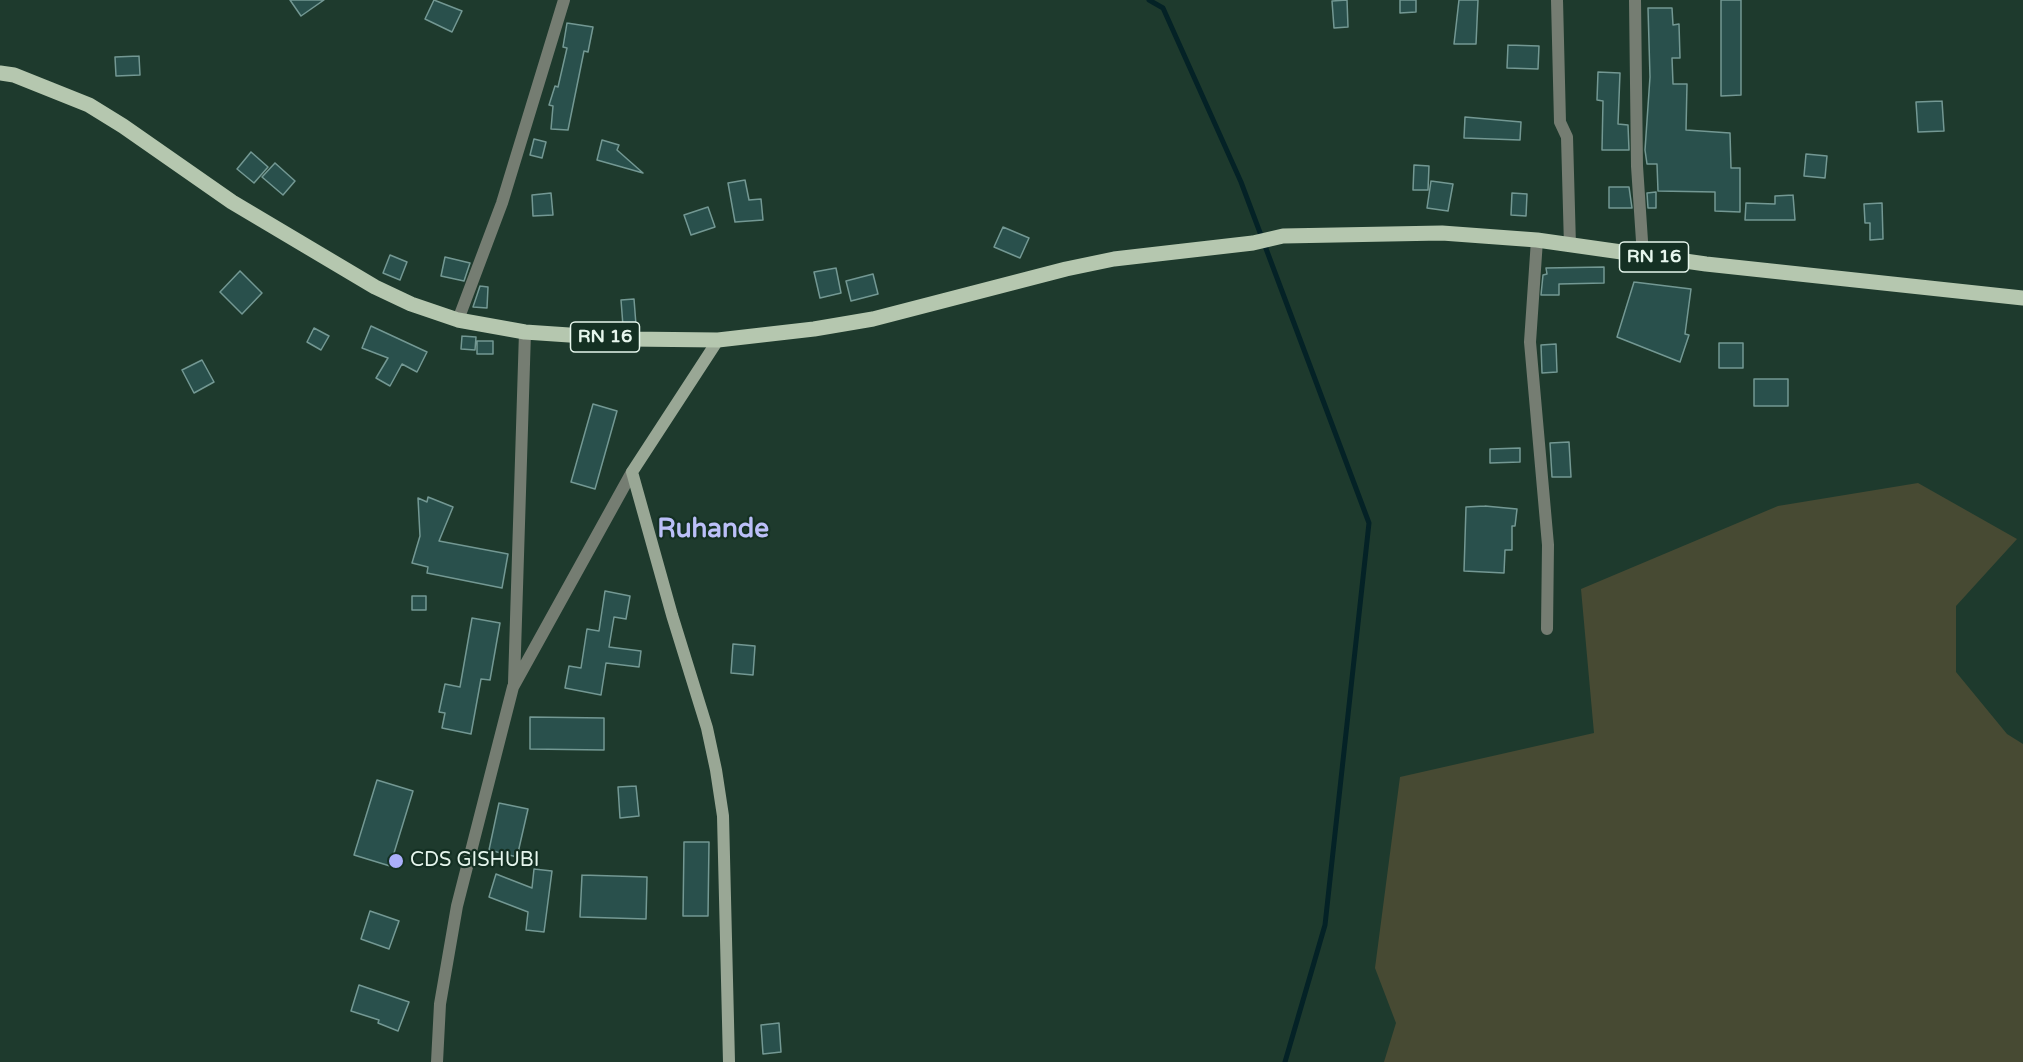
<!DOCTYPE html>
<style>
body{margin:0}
canvas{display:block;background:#1e3a2d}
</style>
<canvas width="2023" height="1062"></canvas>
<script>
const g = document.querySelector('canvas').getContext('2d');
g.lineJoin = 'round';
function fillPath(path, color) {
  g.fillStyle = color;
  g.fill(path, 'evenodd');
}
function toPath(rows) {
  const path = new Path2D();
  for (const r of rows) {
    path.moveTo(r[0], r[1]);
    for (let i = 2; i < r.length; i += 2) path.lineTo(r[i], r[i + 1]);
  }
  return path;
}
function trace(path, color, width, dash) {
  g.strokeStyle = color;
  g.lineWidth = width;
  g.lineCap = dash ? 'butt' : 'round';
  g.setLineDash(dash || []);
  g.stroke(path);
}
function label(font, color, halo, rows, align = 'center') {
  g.font = font + ' "Varela Round",sans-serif';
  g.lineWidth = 4.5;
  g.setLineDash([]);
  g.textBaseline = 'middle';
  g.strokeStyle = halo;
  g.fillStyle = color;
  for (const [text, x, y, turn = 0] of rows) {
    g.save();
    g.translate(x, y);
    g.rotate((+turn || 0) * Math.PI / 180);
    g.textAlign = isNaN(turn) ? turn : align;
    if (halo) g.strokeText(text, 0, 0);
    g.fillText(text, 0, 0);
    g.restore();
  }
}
const green = toPath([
 [1918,483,2017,539,1956,606,1956,672,2007,734,2023,744,2023,1062,1384,1062,1396,1023,1375,968,1400,777,1594,733,1581,589,1778,506]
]);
const stream = toPath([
 [1149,0,1163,8,1241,182,1369,523,1325,925,1285,1062]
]);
const building = toPath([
 [290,0,324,0,301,16,290,0],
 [434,0,462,11,452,32,425,19,434,0],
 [1347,0,1348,27,1334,28,1332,1,1347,0],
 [1400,0,1416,0,1416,12,1400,13,1400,0],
 [1459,0,1478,0,1476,44,1454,44,1459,0],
 [1721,0,1741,0,1741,95,1721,96,1721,0],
 [1648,8,1672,8,1673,25,1679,24,1680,58,1672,58,1673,84,1687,84,1686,130,1730,133,1731,168,1740,168,1740,212,1715,211,1715,192,1658,191,1657,164,1647,164,1645,150,1650,77,1648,8],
 [567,23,593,27,588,52,584,51,568,130,551,129,553,106,549,105,555,86,558,87,567,48,563,47,567,23],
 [1508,45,1539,46,1538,69,1507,68,1508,45],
 [139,56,140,75,116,76,115,57,139,56],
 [1598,72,1620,73,1618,124,1628,125,1629,150,1602,150,1603,101,1597,100,1598,72],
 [1942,101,1944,131,1918,132,1916,102,1942,101],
 [1465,117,1521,122,1520,140,1464,138,1465,117],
 [534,139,546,142,542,158,530,155,534,139],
 [602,140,619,145,617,150,643,173,597,160,602,140],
 [251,152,268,167,254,183,237,169,251,152],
 [1806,154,1827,156,1825,178,1804,176,1806,154],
 [275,163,295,181,283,195,262,177,275,163],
 [1414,165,1429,166,1428,190,1413,190,1414,165],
 [745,180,749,200,761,199,763,220,735,222,728,183,745,180],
 [1431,181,1453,184,1448,211,1427,208,1431,181],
 [1609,187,1629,187,1632,208,1609,208,1609,187],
 [1656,192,1656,208,1648,208,1647,193,1656,192],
 [551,193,553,215,533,216,532,195,551,193],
 [1512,193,1527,194,1526,216,1511,215,1512,193],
 [1793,195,1795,220,1745,220,1746,203,1775,204,1775,196,1793,195],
 [1882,203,1883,239,1870,240,1870,223,1865,223,1864,204,1882,203],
 [708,207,715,227,691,235,684,215,708,207],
 [1003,227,1029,238,1020,258,994,247,1003,227],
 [390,255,407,262,400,280,383,273,390,255],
 [445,257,470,263,464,281,441,276,445,257],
 [1604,267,1604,283,1559,284,1559,295,1541,295,1543,275,1547,274,1546,268,1604,267],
 [836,268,841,293,820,298,814,272,836,268],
 [240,271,262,293,242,314,220,292,240,271],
 [873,274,878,294,851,301,846,281,873,274],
 [1634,282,1691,289,1685,334,1689,335,1680,362,1617,337,1634,282],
 [480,286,488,287,487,308,473,307,480,286],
 [634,299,636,325,623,326,621,300,634,299],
 [371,326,427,352,417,372,402,364,390,386,376,378,388,358,362,348,371,326],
 [314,328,329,336,321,350,307,342,314,328],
 [462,336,476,337,475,350,461,349,462,336],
 [477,341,493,341,493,354,477,354,477,341],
 [1719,343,1743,343,1743,368,1719,368,1719,343],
 [1556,344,1557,372,1542,373,1541,345,1556,344],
 [202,360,214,382,194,393,182,370,202,360],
 [1754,379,1788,379,1788,406,1754,406,1754,379],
 [593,404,617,411,595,489,571,482,593,404],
 [1569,442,1571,477,1552,477,1550,443,1569,442],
 [1520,448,1520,462,1490,463,1490,449,1520,448],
 [428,497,453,507,439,541,508,554,502,588,427,573,428,567,412,563,420,536,418,498,427,502,428,497],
 [1485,506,1517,509,1515,526,1512,526,1512,550,1505,550,1504,573,1464,571,1466,507,1485,506],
 [605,591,630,596,626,619,614,617,609,647,641,651,639,667,606,663,601,695,565,688,569,666,581,668,587,629,599,631,605,591],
 [412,596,426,596,426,610,412,610,412,596],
 [472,618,500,623,490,680,481,679,471,734,442,728,445,713,439,712,445,684,460,687,472,618],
 [733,644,755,646,753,675,731,673,733,644],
 [530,717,604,718,604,750,530,749,530,717],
 [377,780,413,791,390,866,354,855,377,780],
 [636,786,639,816,620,818,618,787,636,786],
 [499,803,528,809,517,857,489,850,499,803],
 [684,842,709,842,708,916,683,916,684,842],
 [534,869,552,871,544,932,526,930,528,912,489,897,496,874,532,888,534,869],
 [582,875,647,877,646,919,580,917,582,875],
 [370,911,399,921,389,949,361,939,370,911],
 [359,985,409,1002,398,1031,378,1023,379,1020,351,1011,359,985],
 [779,1023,781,1052,763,1054,761,1025,779,1023]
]);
const street = toPath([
 [1557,0,1560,122,1567,137,1570,246],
 [1635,0,1637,166,1643,256],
 [1537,240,1530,342,1548,545,1547,629],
 [458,320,502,203,564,0],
 [514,683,525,332],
 [437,1062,440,1004,457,906,513,687,632,472]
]);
const secondary = toPath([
 [718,340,632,472,672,615,707,728,716,770,723,816,729,1062]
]);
const primary = toPath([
 [0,73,14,75,89,105,123,126,232,202,375,287,411,304,458,320,525,332,628,339,718,340,814,329,873,319,1066,269,1114,259,1253,243,1283,236,1442,233,1537,240,1706,264,2023,298]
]);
const markers = [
 [396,861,8,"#abaffb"]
];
const shields = [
 [1654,257,69],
 [605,337,69]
];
const shieldNames = [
 ["RN 16",1654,257],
 ["RN 16",605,337]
];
const poiNames = [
 ["CDS GISHUBI",410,861]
];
const districtNames = [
 ["Ruhande",713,530]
];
fillPath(green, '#474a33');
trace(stream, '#042226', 5);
fillPath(building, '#29504c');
trace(building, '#739893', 1.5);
trace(street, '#757d72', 12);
trace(secondary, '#99a795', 12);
trace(primary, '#b5c7af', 15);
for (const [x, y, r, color] of markers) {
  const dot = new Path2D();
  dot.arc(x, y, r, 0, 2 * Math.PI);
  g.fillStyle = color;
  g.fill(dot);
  trace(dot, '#143023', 2);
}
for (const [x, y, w] of shields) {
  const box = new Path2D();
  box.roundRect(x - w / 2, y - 15, w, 30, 4.5);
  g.fillStyle = '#143023';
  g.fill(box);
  trace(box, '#e6f6ed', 1.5);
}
label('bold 18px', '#e6f6ed', null, shieldNames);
label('20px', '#e6f6ed', '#143023', poiNames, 'left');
label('bold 26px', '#bbbff8', '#143023', districtNames);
</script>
